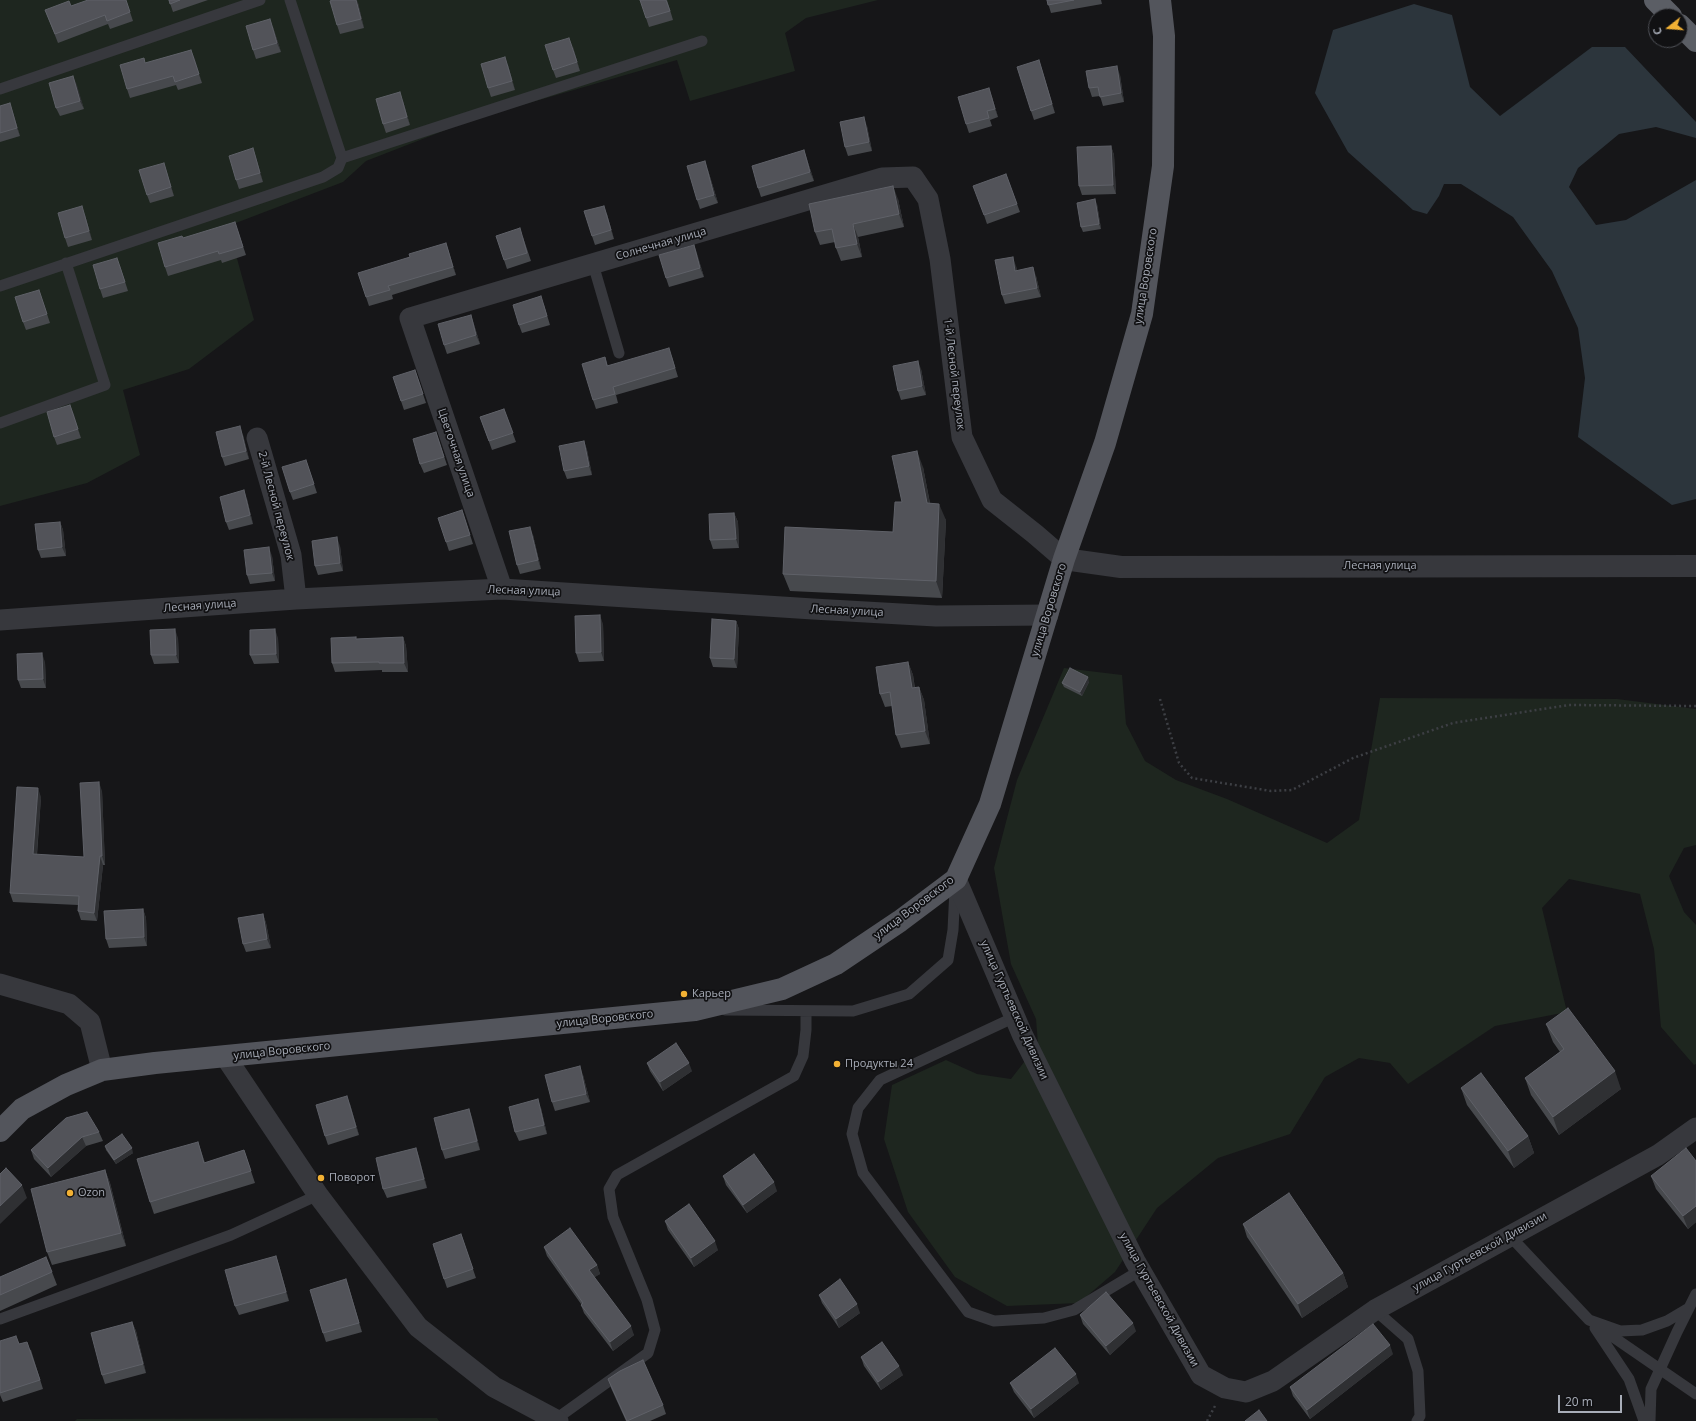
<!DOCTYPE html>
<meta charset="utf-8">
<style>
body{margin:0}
#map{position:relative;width:1696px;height:1421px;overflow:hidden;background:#161618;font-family:"Open Sans",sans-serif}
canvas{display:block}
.north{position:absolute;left:1648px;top:8px;width:40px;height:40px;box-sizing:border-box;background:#111113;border:1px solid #4d4f55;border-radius:50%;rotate:253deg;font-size:11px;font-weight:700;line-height:16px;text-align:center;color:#a8adb8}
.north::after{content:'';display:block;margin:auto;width:14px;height:18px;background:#f2b134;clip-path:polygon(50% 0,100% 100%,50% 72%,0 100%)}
.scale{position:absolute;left:1558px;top:1395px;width:64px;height:18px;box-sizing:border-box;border:2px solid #a8adb8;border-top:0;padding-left:5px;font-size:12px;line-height:14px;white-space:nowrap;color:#a8adb8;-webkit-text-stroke:3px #111113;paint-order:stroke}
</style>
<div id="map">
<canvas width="1696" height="1421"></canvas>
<div class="north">С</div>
<div class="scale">20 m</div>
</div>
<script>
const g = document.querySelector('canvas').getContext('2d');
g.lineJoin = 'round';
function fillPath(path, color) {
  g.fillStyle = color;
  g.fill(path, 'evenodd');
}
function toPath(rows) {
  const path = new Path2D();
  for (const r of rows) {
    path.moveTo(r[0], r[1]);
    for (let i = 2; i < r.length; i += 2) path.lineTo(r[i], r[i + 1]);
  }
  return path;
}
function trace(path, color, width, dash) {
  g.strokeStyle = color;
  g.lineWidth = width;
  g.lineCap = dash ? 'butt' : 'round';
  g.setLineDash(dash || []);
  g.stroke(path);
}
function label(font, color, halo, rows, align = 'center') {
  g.font = font + ' "Open Sans",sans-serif';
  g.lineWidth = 3.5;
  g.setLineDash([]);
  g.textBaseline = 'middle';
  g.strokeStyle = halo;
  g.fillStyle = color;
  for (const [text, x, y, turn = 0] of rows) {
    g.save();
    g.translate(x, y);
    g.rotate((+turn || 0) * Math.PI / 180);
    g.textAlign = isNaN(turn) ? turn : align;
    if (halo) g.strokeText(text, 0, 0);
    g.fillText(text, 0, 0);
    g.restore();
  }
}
const green = toPath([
 [0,0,878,0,806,18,785,33,795,71,690,101,677,60,474,119,366,161,343,182,228,226,254,320,189,369,123,390,140,455,87,483,0,506],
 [1064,668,1122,675,1126,724,1145,761,1176,780,1227,799,1327,843,1359,820,1380,698,1617,699,1696,709,1696,845,1684,848,1669,876,1684,912,1696,925,1696,1064,1694,1065,1661,1027,1654,949,1640,894,1569,879,1542,908,1567,1012,1495,1026,1408,1084,1390,1063,1359,1058,1325,1077,1290,1134,1218,1158,1157,1208,1115,1272,1079,1303,1007,1306,955,1277,908,1212,884,1139,892,1085,946,1060,977,1074,1011,1079,1038,1044,1036,1019,1011,964,994,868,1017,780],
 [437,1418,439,1421,75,1421,77,1419]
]);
const water = toPath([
 [1414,4,1452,15,1470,87,1500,116,1592,47,1625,47,1696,122,1696,138,1656,127,1619,134,1578,168,1569,187,1596,225,1626,220,1696,180,1696,499,1672,505,1578,437,1585,378,1578,328,1552,271,1513,217,1461,184,1444,184,1439,196,1427,214,1413,210,1348,152,1315,93,1333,30]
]);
const path = toPath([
 [1160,699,1179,763,1192,778,1271,791,1292,790,1353,758,1453,723,1569,705,1696,706],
 [1207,1421,1215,1406]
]);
const service = toPath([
 [0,89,260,0],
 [342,158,702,41],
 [593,264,619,353],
 [0,286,323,177,338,168,342,158,290,0],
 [0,423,105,385,66,263],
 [725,1010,853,1011,909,994,948,960,953,930,955,889],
 [1015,1017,880,1080,858,1108,852,1134,863,1173,968,1312,994,1321,1044,1318,1074,1310,1141,1270],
 [1510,1236,1589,1320,1620,1331,1642,1330,1667,1321,1689,1308],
 [1375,1310,1408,1339,1418,1371,1420,1416,1417,1421],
 [0,1319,231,1235,318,1195],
 [1595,1328,1629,1379,1644,1421],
 [1603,1330,1696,1394],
 [556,1419,648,1353,655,1330,647,1300,613,1217,609,1189,617,1175,794,1076,803,1056,806,1030,806,1011],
 [1650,1421,1651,1389,1677,1332,1696,1294]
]);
const minor = toPath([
 [257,438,291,555,296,599],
 [502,589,410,318,882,178,913,177,928,199,940,259,962,437,992,500,1035,534,1064,559],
 [0,620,296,599,502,589,813,609,936,616,1048,615],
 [956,879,1022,1034,1135,1261,1201,1375,1225,1388,1246,1392,1273,1381,1375,1310,1658,1155,1696,1128],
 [0,984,69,1004,90,1022,102,1070],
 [225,1056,318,1195,418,1327,494,1387,558,1421]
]);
const tertiary = toPath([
 [1064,559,1121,567,1696,566]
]);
const primary = toPath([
 [0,1131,22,1109,66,1085,102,1070,155,1063,695,1010,782,989,836,964,900,921,956,879,990,804,1064,559,1105,443,1142,314,1163,166,1164,36,1160,0]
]);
const trunk = toPath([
 [1655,0,1671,16],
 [1680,25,1696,41]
]);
const wall = toPath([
 [126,0,133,21,110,29,108,24,58,43,45,10,71,6],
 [169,0,208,0,173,12],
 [667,0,673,20,649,27,646,18],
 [1047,0,1101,0,1102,4,1051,13],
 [358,3,364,28,340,34,337,25],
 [273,27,281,52,256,59,253,50],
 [573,47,580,71,556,78,553,70],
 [191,50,202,83,178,90,176,85,130,98,127,89,146,63],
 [1039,60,1055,113,1034,120,1031,111],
 [508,65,515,90,491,97,488,88],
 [1120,75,1124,102,1103,106,1100,96,1092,97,1089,88],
 [73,76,84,109,60,116,56,108],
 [992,97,998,117,990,120,992,126,969,133,966,124],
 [403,101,410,125,386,133,383,124],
 [10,103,20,136,0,142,0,106],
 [867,126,872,151,848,156,845,147],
 [1111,146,1114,155,1116,194,1082,195,1079,186],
 [253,148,263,182,239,189,236,180],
 [804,150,814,181,761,197,758,188],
 [164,163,174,196,150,203,147,195],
 [708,170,718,203,700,209,697,200],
 [1006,174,1020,212,987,224,984,215],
 [898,199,904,227,858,237,862,257,841,261,836,248,835,242,820,245,815,232],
 [1097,204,1101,229,1083,232,1081,227],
 [607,214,614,239,595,245,592,236],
 [85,215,92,240,68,247,65,238],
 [238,231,246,255,222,263,221,260,168,276,165,267,183,238],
 [523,237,531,261,507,269,504,260],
 [446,243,456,275,392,295,393,299,369,306,366,297,410,257],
 [694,245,704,277,669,287,666,278],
 [120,266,128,291,103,298,100,289],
 [1016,266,1017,271,1036,276,1041,297,1005,304,1002,295],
 [39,290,50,323,26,330,23,322],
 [544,305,550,325,522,333,519,325],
 [471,315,480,344,447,354,444,345],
 [605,357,608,366,672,357,678,377,616,395,618,403,596,409,593,400],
 [921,369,926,395,901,400,898,391],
 [415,370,426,403,404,410,401,401],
 [70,405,81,438,57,445,54,437],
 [504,409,516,442,492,450,480,417],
 [436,432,447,465,424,473,420,464],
 [243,435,249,459,225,466,222,457],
 [584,441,587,450,592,475,567,479,564,471],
 [306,460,317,493,293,500,290,492],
 [923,467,930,503,946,520,942,598,790,591,783,574,893,532,902,502],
 [247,499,253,524,229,530,226,522],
 [462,510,473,544,449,551,446,542],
 [734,513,738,522,739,548,713,549,710,540],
 [60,522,63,530,66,556,41,558,38,550],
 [533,535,541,569,520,574,517,565],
 [340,546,343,571,318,575,315,566],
 [272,556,275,581,250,584,247,575],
 [736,621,739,629,737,668,713,667,710,658],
 [603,624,604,661,579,662,576,653],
 [356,637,356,639,403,637,406,646,408,672,382,672,382,670,335,672,332,663],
 [178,638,179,663,154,664,151,655],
 [278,638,279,663,254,664,250,655],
 [45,662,46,688,21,688,18,680],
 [908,662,913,675,915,688,919,687,924,700,930,744,901,748,896,735,892,706,885,707,880,694],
 [1089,682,1082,696,1064,687,1062,683],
 [102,791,105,865,103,865,97,921,81,920,78,911,78,905,13,902,10,893,41,797,37,855,84,857],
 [143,909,146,918,147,946,109,948,106,939],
 [263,914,266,923,271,948,246,952,243,944],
 [1546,1024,1621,1089,1559,1135,1531,1095,1525,1078,1560,1052,1553,1042],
 [647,1063,692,1071,663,1091,650,1071],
 [583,1075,590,1102,555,1111,552,1102],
 [1461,1088,1528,1136,1534,1153,1514,1168,1467,1105],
 [350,1104,359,1135,328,1145,325,1136],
 [541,1108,547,1134,519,1141,515,1132],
 [469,1109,472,1118,480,1150,445,1159,442,1150],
 [99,1132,103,1141,86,1146,51,1177,34,1159,31,1150],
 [198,1142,205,1163,244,1150,255,1183,154,1214,150,1202],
 [105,1146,133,1153,116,1164,106,1150],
 [416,1148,419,1157,427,1188,387,1198,383,1189],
 [1696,1161,1696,1222,1688,1229,1656,1189,1651,1176],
 [105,1170,110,1183,126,1246,52,1265,47,1252],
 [723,1176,777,1191,747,1213,726,1185],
 [665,1221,718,1250,694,1267,668,1230],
 [1243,1224,1343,1273,1348,1287,1302,1318,1247,1237],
 [461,1234,476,1278,447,1288,444,1279],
 [544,1247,597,1265,600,1274,594,1277,634,1335,613,1351,584,1313,581,1305,581,1304,547,1256],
 [276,1256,279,1265,289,1301,239,1315,235,1306],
 [52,1272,57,1285,0,1311,0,1277],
 [346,1279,349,1288,362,1332,326,1342,323,1333],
 [819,1295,860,1313,839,1328,822,1303],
 [1080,1315,1136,1331,1110,1355,1083,1324],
 [132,1322,136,1331,146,1373,105,1384,102,1375],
 [0,1341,19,1344,31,1350,43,1389,3,1402,0,1395],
 [1393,1354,1310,1419,1293,1396,1290,1387],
 [861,1357,903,1375,881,1390,864,1366],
 [608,1379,663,1405,666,1414,650,1421,626,1421,611,1388],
 [1010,1383,1079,1383,1034,1418,1014,1392]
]);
const shadedWall = toPath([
 [356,0,357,0,358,3,364,28,361,19],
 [270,19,273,27,281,52,277,43],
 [569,38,573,47,580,71],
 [191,50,195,59,202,83],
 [505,57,508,65,515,90,512,81],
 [1039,60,1042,69,1055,113,1052,104],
 [1117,66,1120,75,1124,102,1121,93],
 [73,76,77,85,84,109,80,101],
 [989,88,992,97,998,117,995,109],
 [400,92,403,101,410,125,407,117],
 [10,103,13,112,20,136,17,128],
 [864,117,867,126,872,151,869,142],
 [1111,146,1114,155,1116,194,1113,185],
 [253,148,256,157,263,182,260,173],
 [804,150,807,159,814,181,810,172],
 [705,161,708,170,718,203,714,195],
 [164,163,167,172,174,196,171,187],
 [893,186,898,199,904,227,899,214],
 [1095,199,1097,204,1101,229,1099,224],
 [82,206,85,215,92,240,89,231],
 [604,206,607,214,614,239,611,230],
 [853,224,858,237,862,257,857,244],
 [446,243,449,252,456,275,453,267],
 [694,245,697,253,704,277,700,268],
 [1013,257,1016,266,1019,280,1015,271],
 [1033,267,1036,276,1041,297,1037,288],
 [471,315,474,324,480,344,476,335],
 [918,361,921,369,926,395,922,386],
 [70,405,74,414,81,438],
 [240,426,243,435,249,459,246,451],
 [584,441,587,450,592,475,589,466],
 [917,451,923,467,933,520,927,503],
 [244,490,247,499,253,524,250,515],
 [939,504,946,520,942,598,936,581],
 [734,513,738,522,739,548,736,539],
 [60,522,63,530,66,556,62,547],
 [530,527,533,535,541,569,538,560],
 [337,537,340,546,343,571,340,563],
 [269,547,272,556,275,581,272,573],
 [600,615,603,624,604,661,601,652],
 [736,621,739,629,737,668,734,659],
 [175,629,178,638,179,663,176,655],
 [275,629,278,638,279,663,276,654],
 [403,637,406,646,408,672,404,663],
 [42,653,45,662,46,688,43,679],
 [908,662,913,675,916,701,912,688],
 [1088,677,1089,682,1082,696,1080,692],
 [919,687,924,700,930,744,925,731],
 [99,782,102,791,105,865,102,856],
 [38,788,41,797,36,863,33,854],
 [100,856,103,865,97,921,94,913],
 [143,909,146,918,147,946,144,937],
 [263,914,266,923,271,948,267,939],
 [689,1063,692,1071,663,1091,660,1082],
 [580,1066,583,1075,590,1102,586,1094],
 [1615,1071,1621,1089,1559,1135,1553,1117],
 [347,1096,350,1104,359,1135,356,1127],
 [538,1099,541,1108,547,1134,544,1125],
 [469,1109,472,1118,480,1150,477,1141],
 [1528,1136,1534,1153,1514,1168,1508,1151],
 [82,1137,86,1146,51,1177,48,1168],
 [198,1142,209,1175,204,1163],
 [132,1148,133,1153,116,1164,114,1160],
 [416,1148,419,1157,427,1188,424,1179],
 [105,1170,110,1183,126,1246,121,1233],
 [774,1182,777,1191,747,1213,743,1205],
 [22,1185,27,1198,0,1224,0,1206],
 [1696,1206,1696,1222,1688,1229,1683,1216],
 [715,1241,718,1250,694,1267,691,1258],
 [276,1256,279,1265,289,1301,286,1292],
 [597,1265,600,1274,592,1279,589,1270],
 [1343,1273,1348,1287,1302,1318,1298,1304],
 [346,1279,349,1288,362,1332,359,1323],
 [857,1304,860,1313,839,1328,836,1319],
 [132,1322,136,1331,146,1373,143,1364],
 [1133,1323,1136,1331,1110,1355,1106,1346],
 [631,1326,634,1335,613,1351,610,1342],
 [1390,1345,1393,1354,1310,1419,1307,1410],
 [899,1366,903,1375,881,1390,878,1382],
 [1076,1374,1079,1383,1034,1418,1031,1409]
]);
const building = toPath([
 [88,0,126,0,130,12,107,21,105,15,55,34,45,10,69,1,71,6,88,0],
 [169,0,180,0,170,4,169,0],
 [332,0,356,0,361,19,337,25,330,1,332,0],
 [640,0,666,0,670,11,646,18,640,0],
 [1047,0,1074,0,1048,5,1047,0],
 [270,19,277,43,253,50,246,26,270,19],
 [569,38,577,62,553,70,545,45,569,38],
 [191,50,199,74,175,82,173,76,127,89,120,65,144,58,145,63,191,50],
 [505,57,512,81,488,88,481,64,505,57],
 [1039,60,1052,104,1031,111,1017,67,1039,60],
 [1117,66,1121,93,1100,97,1098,87,1089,88,1086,71,1117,66],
 [73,76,80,101,56,108,49,83,73,76],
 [989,88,995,109,987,111,989,118,966,124,958,97,989,88],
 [400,92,407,117,383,124,376,99,400,92],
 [10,103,17,128,0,133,0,106,10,103],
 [864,117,869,142,845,147,840,122,864,117],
 [1111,146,1113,185,1079,186,1077,147,1111,146],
 [253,148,260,173,236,180,229,156,253,148],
 [804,150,810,172,758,188,752,166,804,150],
 [705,161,714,195,697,200,687,166,705,161],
 [164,163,171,187,147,195,139,170,164,163],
 [1006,174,1017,204,984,215,973,186,1006,174],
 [893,186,899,214,853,224,857,244,836,248,832,229,815,232,809,204,893,186],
 [1095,199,1099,224,1081,227,1077,203,1095,199],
 [82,206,89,231,65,238,58,213,82,206],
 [604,206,611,230,592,236,584,211,604,206],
 [235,222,243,247,219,254,218,251,165,267,158,243,182,236,183,238,235,222],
 [520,228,527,253,504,260,496,236,520,228],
 [446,243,453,267,388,286,390,290,366,297,358,273,410,257,409,254,446,243],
 [694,245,700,268,666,278,659,255,694,245],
 [1013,257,1015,271,1033,267,1037,288,1002,295,995,260,1013,257],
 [117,258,125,282,100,289,93,265,117,258],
 [39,290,47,314,23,322,15,297,39,290],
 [541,296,547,316,519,325,513,305,541,296],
 [471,315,476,335,444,345,438,324,471,315],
 [669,348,675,368,613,387,615,394,593,400,582,364,605,357,607,366,669,348],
 [918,361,922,386,898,391,893,366,918,361],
 [415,370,423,394,401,401,393,377,415,370],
 [70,405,78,429,54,437,47,412,70,405],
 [504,409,513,433,489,441,480,417,504,409],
 [240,426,246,451,222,457,216,432,240,426],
 [436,432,444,457,420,464,413,439,436,432],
 [584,441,589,466,564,471,559,446,584,441],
 [917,451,927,503,939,504,936,581,783,574,785,527,893,532,895,502,902,502,892,456,917,451],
 [306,460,314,484,290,492,282,467,306,460],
 [244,490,250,515,226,522,220,497,244,490],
 [462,510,470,535,446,542,438,518,462,510],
 [734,513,736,539,710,540,709,514,734,513],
 [60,522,62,547,38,550,35,524,60,522],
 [530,527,538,560,517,565,509,531,530,527],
 [337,537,340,563,315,566,312,541,337,537],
 [269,547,272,573,247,575,244,550,269,547],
 [600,615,601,652,576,653,575,616,600,615],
 [712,619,736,621,734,659,710,658,712,619],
 [175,629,176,655,151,655,150,630,175,629],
 [275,629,276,654,250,655,250,630,275,629],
 [356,637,356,639,403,637,404,663,379,663,379,662,332,663,331,638,356,637],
 [42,653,43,679,18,680,17,654,42,653],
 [908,662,912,688,919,687,925,731,896,735,890,692,880,694,876,667,908,662],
 [1070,668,1088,677,1080,692,1062,683,1070,668],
 [99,782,102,856,100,856,94,913,78,911,79,896,10,893,17,787,38,788,33,854,84,857,80,783,99,782],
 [143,909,144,937,106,939,104,911,143,909],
 [263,914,267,939,243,944,238,918,263,914],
 [1568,1008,1615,1071,1553,1117,1525,1078,1564,1049,1546,1024,1568,1008],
 [676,1043,689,1063,660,1082,647,1063,676,1043],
 [580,1066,586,1094,552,1102,545,1075,580,1066],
 [1481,1073,1528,1136,1508,1151,1461,1088,1481,1073],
 [347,1096,356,1127,325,1136,316,1105,347,1096],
 [538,1099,544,1125,515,1132,509,1107,538,1099],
 [469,1109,477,1141,442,1150,434,1118,469,1109],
 [87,1112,99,1132,82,1137,48,1168,31,1150,66,1118,87,1112],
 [122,1134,132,1148,114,1160,105,1146,122,1134],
 [198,1142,204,1163,244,1150,251,1171,150,1202,137,1159,198,1142],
 [416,1148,424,1179,383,1189,376,1158,416,1148],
 [1686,1148,1696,1161,1696,1206,1683,1216,1651,1176,1686,1148],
 [754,1154,774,1182,743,1205,723,1176,754,1154],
 [6,1168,22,1185,0,1206,0,1174,6,1168],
 [105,1170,121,1233,47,1252,31,1189,105,1170],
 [1289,1193,1343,1273,1298,1304,1243,1224,1289,1193],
 [689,1204,715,1241,691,1258,665,1221,689,1204],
 [570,1228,597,1265,589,1270,631,1326,610,1342,581,1305,583,1303,544,1247,570,1228],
 [461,1234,473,1269,444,1279,433,1244,461,1234],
 [276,1256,286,1292,235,1306,225,1270,276,1256],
 [46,1257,52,1272,0,1295,0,1277,46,1257],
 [346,1279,359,1323,323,1333,310,1290,346,1279],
 [840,1279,857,1304,836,1319,819,1295,840,1279],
 [1106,1292,1133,1323,1106,1346,1080,1315,1106,1292],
 [132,1322,143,1364,102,1375,91,1333,132,1322],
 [1373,1324,1390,1345,1307,1410,1290,1387,1373,1324],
 [16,1336,19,1344,27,1342,40,1380,0,1393,0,1341,16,1336],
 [882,1342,899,1366,878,1382,861,1357,882,1342],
 [1055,1348,1076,1374,1031,1409,1010,1383,1055,1348],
 [643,1360,663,1405,627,1421,608,1379,620,1371,643,1360],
 [1259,1410,1267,1421,1245,1421,1259,1410]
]);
const markers = [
 [684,994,4,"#f2b134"],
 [837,1064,4,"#f2b134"],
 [321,1178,4,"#f2b134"],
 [70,1193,4,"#f2b134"]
];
const streetNames = [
 ["Солнечная улица",661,244,-16],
 ["улица Воровского",1146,276,-81],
 ["1-й Лесной переулок",954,374,83],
 ["Цветочная улица",456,453,71],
 ["2-й Лесной переулок",276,506,75],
 ["Лесная улица",1380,566],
 ["Лесная улица",524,591,2],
 ["Лесная улица",200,606,-4],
 ["улица Воровского",1049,610,-73],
 ["Лесная улица",847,611,3],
 ["улица Воровского",914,908,-37],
 ["улица Гуртьевской Дивизии",1014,1010,66],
 ["улица Воровского",605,1019,-6],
 ["улица Воровского",282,1051,-6],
 ["улица Гуртьевской Дивизии",1480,1252,-29],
 ["улица Гуртьевской Дивизии",1159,1300,61]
];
const poiNames = [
 ["Карьер",692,994],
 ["Продукты 24",845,1064],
 ["Поворот",329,1178],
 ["Ozon",78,1193]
];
fillPath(green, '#1e261f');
fillPath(water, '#2c353c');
trace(path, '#3d3f44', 2.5, [2, 3]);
trace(service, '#37383d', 11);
trace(minor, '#37383d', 21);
trace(tertiary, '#37383d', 22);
trace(primary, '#53555c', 22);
trace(trunk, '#5b5e65', 22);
fillPath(wall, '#47494d');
fillPath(shadedWall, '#2f3033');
fillPath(building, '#525359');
trace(building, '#5f6168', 1);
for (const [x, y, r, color] of markers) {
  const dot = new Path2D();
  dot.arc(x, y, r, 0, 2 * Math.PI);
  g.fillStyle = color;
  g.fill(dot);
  trace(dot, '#111113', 1.5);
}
label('11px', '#a8adb8', '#111113', streetNames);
label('11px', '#a8adb8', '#111113', poiNames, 'left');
</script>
